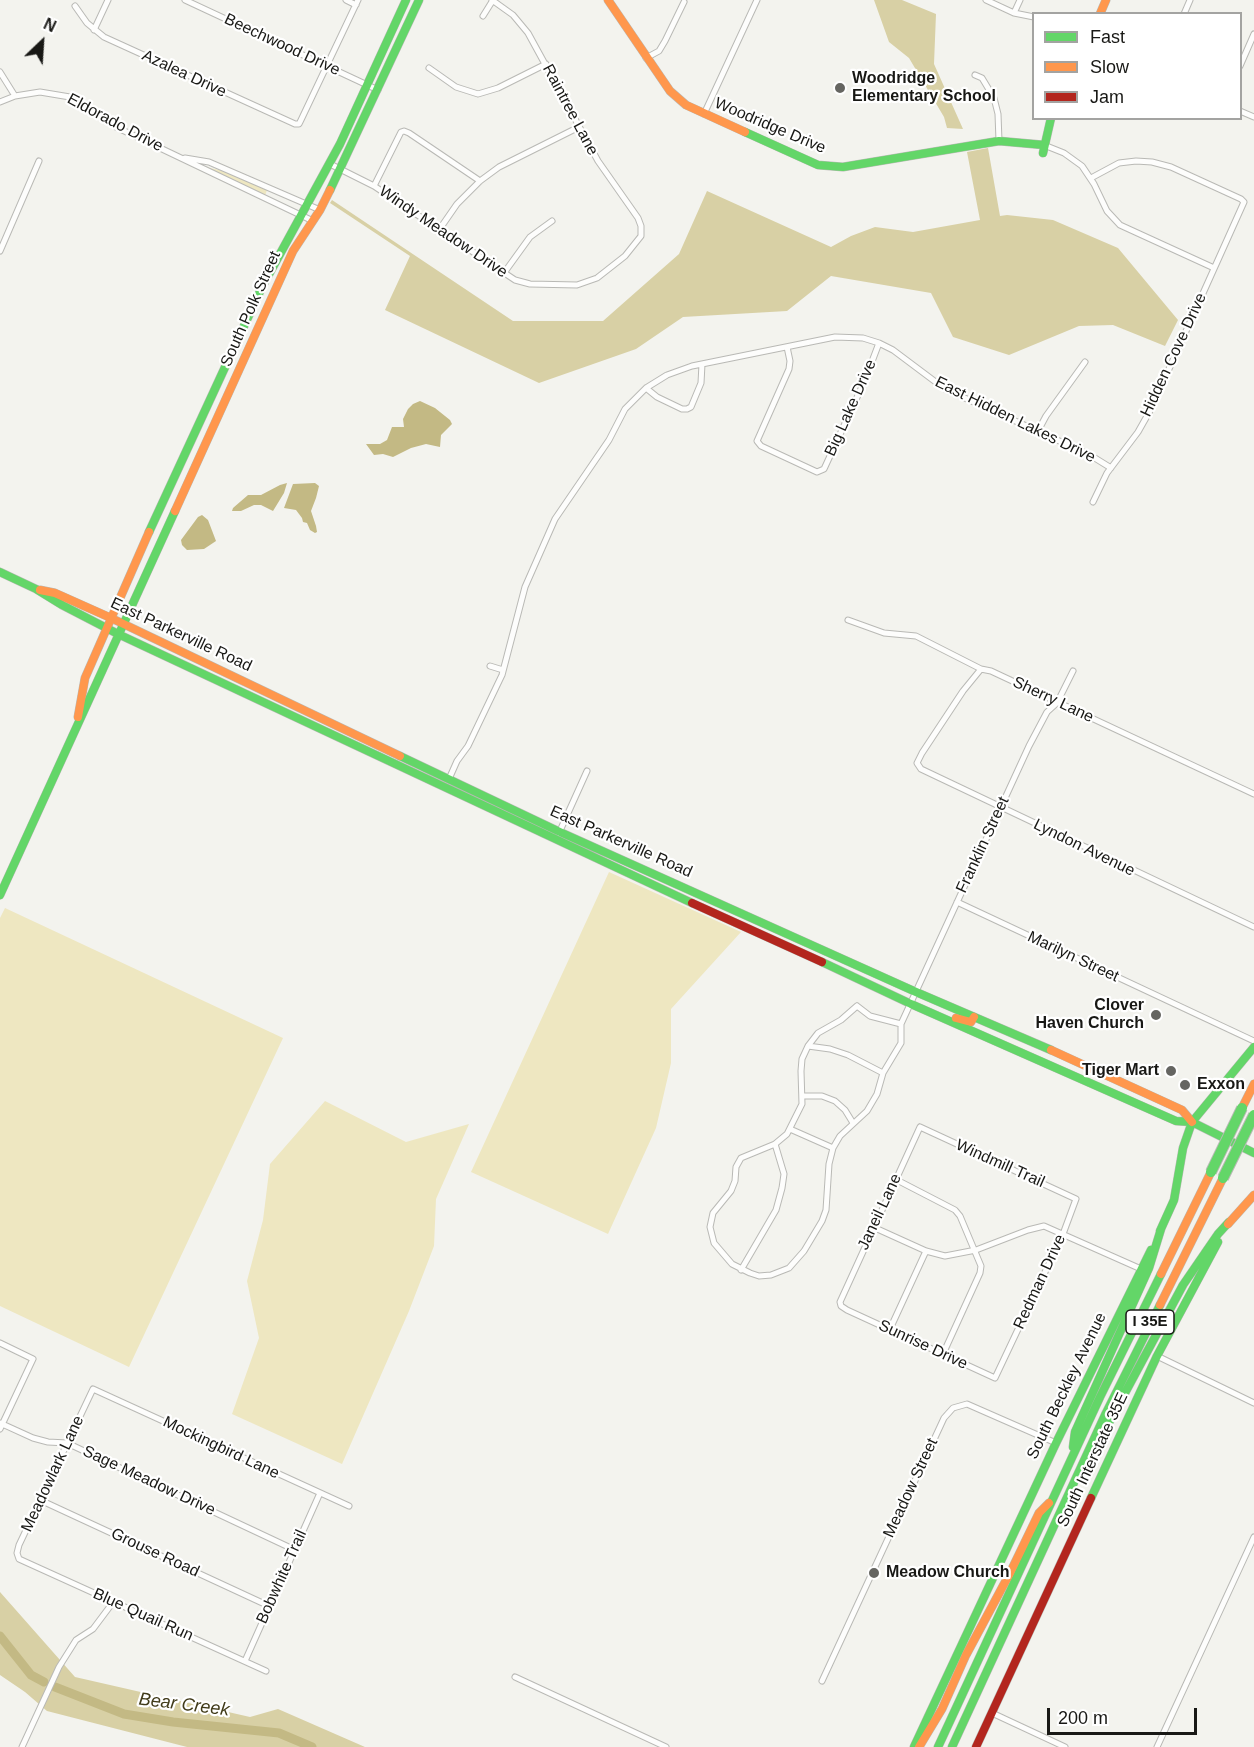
<!DOCTYPE html>
<style>
body{margin:0}
#map{position:relative;width:1254px;height:1747px;overflow:hidden;background:#f3f3ee;font-family:Arial,sans-serif}
canvas{display:block}
.legend{position:absolute;left:1032px;top:12px;width:210px;height:108px;box-sizing:border-box;background:#fff;border:2px solid #a3a3a1;margin:0;padding:8px 10px;list-style:none;font-size:18px;color:#181815}
.legend li{display:flex;align-items:center;gap:12px;height:30px}
.legend b{width:30px;border:2px solid #a3a3a1}
.north{position:absolute;left:12px;top:12px;width:60px;height:60px;-webkit-text-stroke:4px #fff;paint-order:stroke;rotate:25deg;font-size:16px;font-weight:700;line-height:24px;text-align:center;color:#181815}
.north::after{content:'';display:block;margin:auto;width:21px;height:27px;background:#181815;clip-path:polygon(50% 0,100% 100%,50% 72%,0 100%)}
.scale{position:absolute;left:1047px;top:1708px;width:150px;height:27px;box-sizing:border-box;border:3px solid #181815;border-top:0;padding-left:8px;font-size:18px;line-height:21px;white-space:nowrap;color:#181815;-webkit-text-stroke:4px #fff;paint-order:stroke}
</style>
<div id="map">
<canvas width="1254" height="1747"></canvas>
<ul class="legend">
<li><b style="height:8px;background:#63d668"></b>Fast</li>
<li><b style="height:8px;background:#ff974d"></b>Slow</li>
<li><b style="height:8px;background:#b3261e"></b>Jam</li>
</ul>
<div class="north">N</div>
<div class="scale">200 m</div>
</div>
<script>
const g = document.querySelector('canvas').getContext('2d');
g.lineJoin = 'round';
function fillPath(path, color) {
  g.fillStyle = color;
  g.fill(path, 'evenodd');
}
function toPath(rows) {
  const path = new Path2D();
  for (const r of rows) {
    path.moveTo(r[0], r[1]);
    for (let i = 2; i < r.length; i += 2) path.lineTo(r[i], r[i + 1]);
  }
  return path;
}
function trace(path, color, width, dash) {
  g.strokeStyle = color;
  g.lineWidth = width;
  g.lineCap = dash ? 'butt' : 'round';
  g.setLineDash(dash || []);
  g.stroke(path);
}
function label(font, color, halo, rows, align = 'center') {
  g.font = font + ' Arial,sans-serif';
  g.lineWidth = 4.5;
  g.setLineDash([]);
  g.textBaseline = 'middle';
  g.strokeStyle = halo;
  g.fillStyle = color;
  for (const [text, x, y, turn = 0] of rows) {
    g.save();
    g.translate(x, y);
    g.rotate((+turn || 0) * Math.PI / 180);
    g.textAlign = isNaN(turn) ? turn : align;
    if (halo) g.strokeText(text, 0, 0);
    g.fillText(text, 0, 0);
    g.restore();
  }
}
const green = toPath([
 [205,167,224,171,267,190,265,196],
 [609,872,741,932,671,1009,671,1063,656,1128,608,1234,471,1172],
 [5,908,283,1038,129,1367,0,1306,0,918],
 [325,1101,406,1142,469,1124,436,1199,434,1246,409,1311,342,1464,232,1414,259,1338,247,1281,263,1220,270,1164]
]);
const forest = toPath([
 [874,0,902,0,936,14,934,64,963,129,947,128,944,117,909,58,889,42],
 [988,148,1000,216,1007,215,1053,220,1118,248,1178,320,1165,346,1113,325,1079,326,1009,355,953,337,931,293,831,276,787,311,683,317,636,349,539,383,385,310,410,256,330,203,332,200,513,321,603,321,679,254,707,191,831,247,851,236,875,227,913,232,980,220,967,152],
 [0,1592,75,1677,250,1717,278,1709,365,1747,187,1747,47,1711,25,1692,0,1675]
]);
const water = toPath([
 [420,401,435,408,450,420,452,424,441,435,440,447,426,444,411,448,393,457,383,454,374,455,366,444,380,444,387,440,392,427,404,427,403,419,408,409,413,404],
 [287,483,284,493,273,511,261,505,254,505,241,511,232,511,233,508,248,495,261,495,280,485],
 [315,483,319,486,316,498,311,511,316,526,317,532,315,533,310,530,307,523,303,522,302,518,296,510,284,508,293,484],
 [202,515,208,520,216,541,204,549,187,550,182,545,181,540,198,517]
]);
const river = toPath([
 [0,1636,31,1675,44,1682],
 [55,1687,124,1714,173,1722,279,1733,312,1747]
]);
const street = toPath([
 [185,0,378,90],
 [346,0,356,5],
 [986,0,1014,13,1034,17],
 [75,6,87,23,104,37,295,124,299,124,301,120,358,0],
 [1014,13,1020,0],
 [1184,14,1190,0],
 [483,16,493,0],
 [94,30,108,0],
 [646,58,659,51,665,41,684,2],
 [1240,66,1254,34],
 [429,68,456,87,478,94,498,88,546,64],
 [0,72,15,96],
 [975,75,982,78,994,98,998,114,999,141],
 [0,102,15,96,40,92,70,97,80,102,116,127,313,221],
 [1240,111,1254,117],
 [704,114,757,0],
 [1044,145,1064,153,1082,166,1094,184,1107,211,1120,225,1214,268],
 [185,158,209,162,320,210],
 [330,164,374,186,515,280,530,284,577,285,597,278,625,256,641,236,641,226,638,218,598,161,528,33,513,15,492,0],
 [1091,178,1119,163,1136,161,1152,162,1171,167,1241,199,1244,202,1151,409,1138,432,1107,473,1093,502],
 [374,186,401,132,404,131,409,133,480,181],
 [439,230,457,204,480,181,499,167,579,127],
 [0,251,39,161],
 [504,273,530,237,552,221],
 [787,347,790,361,789,369,757,441,761,446,817,472,824,469,865,380,879,343],
 [646,388,657,397,682,409,687,409,691,407,701,383,702,364],
 [1038,431,1046,416,1085,362],
 [848,620,884,633,916,636,981,669,991,671,1254,794],
 [490,666,503,670],
 [981,669,963,691,922,753,917,763,921,769,1254,927],
 [449,779,457,761,468,746,502,675,525,587,555,519,609,440,625,409,646,388,667,375,692,366,835,337,863,338,879,343,893,350,945,389,1090,455,1111,468],
 [559,833,587,771],
 [957,902,1254,1041],
 [857,1006,870,1016,901,1024,901,1043,883,1073,877,1094,867,1111,840,1136,833,1148,829,1164,826,1210,822,1221,804,1251,789,1268,771,1275,759,1276,750,1273,732,1264,714,1243,710,1227,713,1213,731,1191,735,1181,736,1167,741,1158,775,1144,787,1134,802,1104,801,1071,802,1059,808,1046,818,1033,841,1020,857,1006],
 [901,1024,1029,746,1047,712,1057,703,1073,671],
 [808,1046,830,1049,848,1055,883,1073],
 [802,1096,822,1096,835,1101,845,1110,853,1123],
 [920,1127,1076,1199,1063,1234,995,1378,847,1310,841,1306,840,1302,920,1127],
 [790,1129,833,1148],
 [895,1179,955,1210,960,1216,981,1266,980,1273,943,1354],
 [873,1227,926,1251,945,1256,976,1250,1028,1230,1044,1226,1141,1269],
 [741,1270,776,1210,782,1188,784,1174,775,1144],
 [890,1329,926,1251],
 [0,1343,33,1359,0,1429],
 [1157,1356,1254,1403],
 [0,1423,33,1438,48,1442,67,1443,295,1550],
 [40,1500,269,1606],
 [245,1661,320,1493],
 [266,1671,19,1559,17,1553,19,1545,93,1389,349,1506],
 [515,1677,666,1747],
 [822,1681,944,1418,953,1408,967,1404,1056,1443],
 [992,1713,1065,1747],
 [22,1747,59,1667,76,1640,93,1629,114,1601],
 [1157,1747,1254,1537]
]);
const fast = toPath([
 [745,132,818,165,843,167,999,141,1044,145],
 [1043,153,1051,118],
 [330,190,419,0],
 [149,532,262,287,340,144,406,0],
 [0,572,36,589,62,605,118,634,692,903],
 [400,756,560,832,916,992,1051,1050],
 [0,895,175,511],
 [822,962,911,1004,1176,1121,1192,1122,1254,1153],
 [1160,1231,1174,1200,1183,1148,1192,1122,1254,1047],
 [1105,1430,1183,1285,1218,1234,1229,1222],
 [1073,1447,1075,1432,1149,1268,1161,1229],
 [1091,1498,1157,1356,1218,1242],
 [914,1747,1056,1443,1151,1250],
 [938,1747,1100,1397,1161,1274],
 [952,1747,1106,1413,1160,1305]
]);
const slow = toPath([
 [608,0,670,91,686,105,745,132],
 [1100,14,1106,0],
 [175,511,293,251,320,210,330,190],
 [40,590,55,593,111,618,400,756],
 [78,717,85,678,149,532],
 [956,1018,971,1022,974,1017],
 [1051,1050,1182,1110,1192,1122],
 [1242,1108,1254,1084],
 [1228,1224,1254,1195],
 [1161,1274,1211,1172],
 [1160,1305,1223,1178],
 [919,1747,942,1709,966,1655,1010,1573,1039,1513,1049,1503]
]);
const jam = toPath([
 [692,903,822,962],
 [976,1747,1091,1498]
]);
const fastBridge = toPath([
 [1211,1172,1242,1108],
 [1223,1178,1254,1115]
]);
const markers = [
 [840,88,6,"#656561"],
 [1156,1015,6,"#656561"],
 [1171,1071,6,"#656561"],
 [1185,1085,6,"#656561"],
 [874,1573,6,"#656561"]
];
const shields = [
 [1150,1322,48]
];
const shieldNames = [
 ["I 35E",1150,1322]
];
const streetNames = [
 ["Beechwood Drive",282,45,25],
 ["Azalea Drive",184,74,25],
 ["Raintree Lane",570,110,62],
 ["Eldorado Drive",115,123,28],
 ["Woodridge Drive",770,126,23],
 ["Windy Meadow Drive",443,232,34],
 ["South Polk Street",251,309,-66],
 ["Hidden Cove Drive",1174,355,-65],
 ["Big Lake Drive",851,408,-66],
 ["East Hidden Lakes Drive",1015,420,26],
 ["East Parkerville Road",181,635,25],
 ["Sherry Lane",1053,700,25],
 ["East Parkerville Road",621,842,24],
 ["Franklin Street",983,845,-65],
 ["Lyndon Avenue",1084,848,26],
 ["Marilyn Street",1073,957,25],
 ["Windmill Trail",1000,1164,24],
 ["Janeil Lane",880,1212,-65],
 ["Redman Drive",1040,1282,-65],
 ["Sunrise Drive",923,1345,25],
 ["South Beckley Avenue",1067,1386,-64],
 ["Mockingbird Lane",221,1448,25],
 ["South Interstate 35E",1093,1460,-65],
 ["Meadowlark Lane",53,1474,-65],
 ["Sage Meadow Drive",149,1481,25],
 ["Meadow Street",911,1488,-65],
 ["Grouse Road",155,1553,25],
 ["Bobwhite Trail",282,1577,-66],
 ["Blue Quail Run",143,1615,24]
];
const poiNames = [
 ["Woodridge",852,79],
 ["Elementary School",852,97],
 ["Clover",1144,1006,"right"],
 ["Haven Church",1144,1024,"right"],
 ["Tiger Mart",1159,1071,"right"],
 ["Exxon",1197,1085],
 ["Meadow Church",886,1573]
];
const waterNames = [
 ["Bear Creek",184,1705,7]
];
fillPath(green, '#eee7c1');
fillPath(forest, '#d8d0a5');
fillPath(water, '#c3b984');
trace(river, '#c3b984', 9);
trace(street, '#b9b9b5', 7);
trace(fast, '#b9b9b5', 9);
trace(slow, '#b9b9b5', 9);
trace(jam, '#b9b9b5', 9);
trace(street, '#fdfdfc', 5);
trace(fast, '#63d668', 8);
trace(slow, '#ff974d', 8);
trace(jam, '#b3261e', 8);
trace(fastBridge, '#b9b9b5', 12, []);
trace(fastBridge, '#63d668', 10);
for (const [x, y, r, color] of markers) {
  const dot = new Path2D();
  dot.arc(x, y, r, 0, 2 * Math.PI);
  g.fillStyle = color;
  g.fill(dot);
  trace(dot, '#fff', 2);
}
for (const [x, y, w] of shields) {
  const box = new Path2D();
  box.roundRect(x - w / 2, y - 12, w, 24, 4.5);
  g.fillStyle = '#fff';
  g.fill(box);
  trace(box, '#181815', 1.5);
}
label('bold 15px', '#181815', null, shieldNames);
label('16px', '#181815', '#fff', streetNames);
label('bold 16px', '#181815', '#fff', poiNames, 'left');
label('italic 18px', '#413b1a', '#fff', waterNames);
</script>
